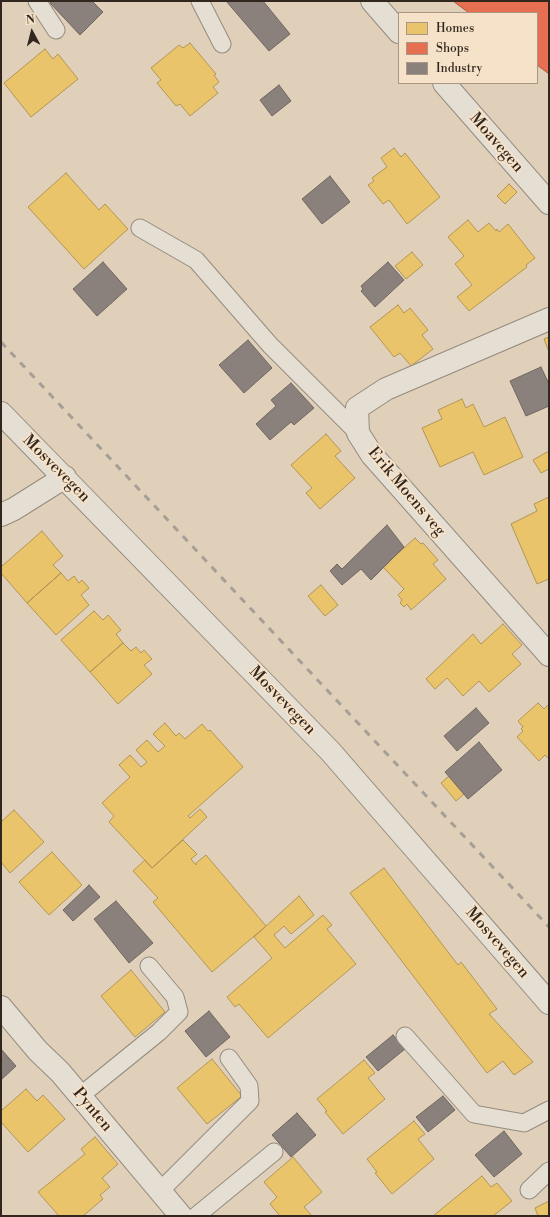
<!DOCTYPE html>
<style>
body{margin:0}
#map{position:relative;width:550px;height:1217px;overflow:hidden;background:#e0d0ba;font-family:"Libre Bodoni",serif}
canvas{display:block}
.frame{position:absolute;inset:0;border:2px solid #32271f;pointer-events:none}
.legend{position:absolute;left:398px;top:12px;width:140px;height:72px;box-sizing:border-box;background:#f5e2c8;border:1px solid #a79784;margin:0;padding:5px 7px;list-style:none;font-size:12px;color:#32271f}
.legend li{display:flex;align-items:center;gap:8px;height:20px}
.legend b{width:20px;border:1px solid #a79784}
.north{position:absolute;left:12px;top:12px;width:40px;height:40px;-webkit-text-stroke:3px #f5e2c8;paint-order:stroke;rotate:353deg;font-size:11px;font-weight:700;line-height:16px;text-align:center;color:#32271f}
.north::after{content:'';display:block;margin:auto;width:14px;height:18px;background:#32271f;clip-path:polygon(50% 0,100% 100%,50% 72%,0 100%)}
</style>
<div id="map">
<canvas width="550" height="1217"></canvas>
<div class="frame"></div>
<ul class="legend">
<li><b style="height:11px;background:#e9c46a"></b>Homes</li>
<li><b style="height:11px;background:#e76f51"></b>Shops</li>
<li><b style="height:11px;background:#8a817c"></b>Industry</li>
</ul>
<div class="north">N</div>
</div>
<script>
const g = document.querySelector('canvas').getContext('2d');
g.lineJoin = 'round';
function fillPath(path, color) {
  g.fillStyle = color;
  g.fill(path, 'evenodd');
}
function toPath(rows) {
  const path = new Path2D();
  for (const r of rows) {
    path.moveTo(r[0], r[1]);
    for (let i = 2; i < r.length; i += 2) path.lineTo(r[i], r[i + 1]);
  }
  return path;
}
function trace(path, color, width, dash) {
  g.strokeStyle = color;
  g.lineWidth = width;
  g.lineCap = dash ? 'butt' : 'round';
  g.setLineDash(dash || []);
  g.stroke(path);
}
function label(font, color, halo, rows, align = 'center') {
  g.font = font + ' "Libre Bodoni",serif';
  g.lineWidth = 4;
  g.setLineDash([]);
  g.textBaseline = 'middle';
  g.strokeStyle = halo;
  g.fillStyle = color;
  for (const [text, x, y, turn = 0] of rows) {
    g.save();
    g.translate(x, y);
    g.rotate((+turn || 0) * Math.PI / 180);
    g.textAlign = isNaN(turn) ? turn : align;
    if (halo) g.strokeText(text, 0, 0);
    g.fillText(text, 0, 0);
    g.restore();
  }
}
const homes = toPath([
 [190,43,216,74,214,75,219,82,213,87,218,93,190,116,180,104,176,106,157,83,161,80,151,68,179,45,183,48,190,43],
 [45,49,53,59,58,54,78,79,31,117,4,83,45,49],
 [394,148,401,157,405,153,440,197,407,224,389,200,383,204,368,185,374,181,372,178,387,167,381,158,394,148],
 [66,173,99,210,105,204,128,229,84,269,28,207,66,173],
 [509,184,517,192,505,204,497,196,509,184],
 [468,220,478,232,489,223,496,231,497,229,499,232,508,224,535,258,526,265,527,267,469,311,457,297,472,285,455,264,464,256,448,237,468,220],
 [412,252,423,265,406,279,395,266,412,252],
 [398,305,404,313,410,308,428,330,422,335,433,349,411,366,400,353,394,357,370,327,398,305],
 [549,337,549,352,544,339,549,337],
 [462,399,466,408,473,404,484,427,505,417,523,457,484,475,473,452,440,467,422,428,442,419,438,410,462,399],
 [326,434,341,451,335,456,355,478,320,509,306,493,312,488,291,465,326,434],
 [549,451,549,469,541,473,533,460,549,451],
 [549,497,549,579,537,584,511,524,537,511,534,504,549,497],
 [42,531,63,556,53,565,61,573,27,603,1,573,1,567,42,531],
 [415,538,421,544,423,543,438,560,433,564,446,579,411,610,407,604,404,607,400,603,402,600,398,595,404,589,383,567,415,538],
 [61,573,68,581,74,576,79,583,82,580,89,588,81,595,89,605,56,635,27,603,61,573],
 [321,585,338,605,325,616,308,596,321,585],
 [94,611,103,620,108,615,121,630,116,634,123,643,90,672,61,640,94,611],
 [503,624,522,645,512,654,521,664,489,692,479,681,463,696,447,678,435,689,426,679,473,634,481,644,503,624],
 [123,643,131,651,136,647,141,653,144,650,152,659,144,665,152,674,118,704,90,672,123,643],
 [538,703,544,709,549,704,549,756,548,758,545,755,539,761,517,737,523,731,521,729,523,727,518,721,538,703],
 [165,723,176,736,179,733,185,739,202,724,208,731,210,730,243,767,188,816,190,818,200,809,207,817,152,868,109,822,114,816,102,803,130,777,119,765,130,755,141,767,147,762,136,750,147,740,158,752,165,746,153,734,165,723],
 [449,776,464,794,456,801,441,783,449,776],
 [14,810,44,842,10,873,1,862,1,822,14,810],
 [183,840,197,854,191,859,196,865,196,863,206,855,266,926,212,972,153,902,158,898,133,871,145,860,152,868,183,840],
 [52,852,82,885,49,915,19,882,52,852],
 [384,868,458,965,461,962,497,1009,489,1014,533,1062,514,1075,503,1061,487,1073,350,893,384,868],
 [299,896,314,915,291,934,284,926,274,935,285,948,323,915,332,925,327,929,356,964,268,1038,239,1004,235,1007,227,997,272,958,254,937,299,896],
 [131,970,165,1012,135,1037,101,996,131,970],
 [212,1059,242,1096,207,1124,177,1088,212,1059],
 [364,1060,375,1073,368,1078,385,1099,343,1134,325,1112,327,1111,317,1099,364,1060],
 [26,1089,37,1101,43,1095,65,1119,28,1152,1,1122,1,1111,26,1089],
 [414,1121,425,1134,418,1139,434,1159,392,1194,375,1173,377,1172,367,1159,414,1121],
 [95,1137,118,1164,102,1178,110,1187,100,1195,103,1199,83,1216,59,1216,38,1192,85,1154,81,1149,95,1137],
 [293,1157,322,1192,304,1207,312,1216,280,1216,270,1204,277,1197,264,1182,293,1157],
 [482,1176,491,1187,497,1183,512,1201,493,1216,433,1216,482,1176],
 [549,1201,549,1216,538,1216,535,1208,549,1201]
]);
const shops = toPath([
 [453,1,547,1,549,3,549,74,537,65,537,13,469,13,453,1]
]);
const industry = toPath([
 [52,1,92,1,103,12,80,35,50,3,52,1],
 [226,1,263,1,290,34,269,51,226,1],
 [279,85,291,101,272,116,260,100,279,85],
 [330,176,350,202,322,224,302,199,330,176],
 [103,262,127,289,97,316,73,289,103,262],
 [388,262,404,280,375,307,361,291,363,289,361,286,388,262],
 [248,340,272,368,244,393,219,365,248,340],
 [541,367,549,384,549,406,526,416,510,381,541,367],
 [291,383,314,408,294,425,291,422,270,440,256,424,276,406,271,400,291,383],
 [387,525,404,547,371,580,361,569,342,585,330,571,337,564,342,569,387,525],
 [476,708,489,723,457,751,444,736,476,708],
 [479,742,502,770,468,799,445,772,479,742],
 [89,885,100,897,73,921,63,910,89,885],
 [116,901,153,943,129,963,94,919,116,901],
 [209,1011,230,1037,206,1057,185,1031,209,1011],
 [393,1035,405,1049,378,1071,366,1057,393,1035],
 [1,1049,16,1066,1,1080,1,1049],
 [443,1096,455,1110,428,1132,416,1117,443,1096],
 [297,1113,316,1135,291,1157,272,1135,297,1113],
 [504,1131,522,1154,494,1177,475,1155,504,1131]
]);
const service = toPath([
 [37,1,56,30],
 [200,1,222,44],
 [140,228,196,260,270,345,358,433],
 [405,1036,474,1114,524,1123,549,1110],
 [80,1096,159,1032,179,1012,175,997,149,966],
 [529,1190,549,1171],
 [160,1191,250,1101,249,1086,229,1058],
 [196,1216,274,1152]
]);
const minor = toPath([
 [372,1,399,32],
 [444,83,549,203],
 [549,319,386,389,357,408,358,433,372,455,549,655],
 [1,413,330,751,549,1003],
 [1,515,14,509,65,477],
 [1,1007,38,1051,60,1072,181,1216]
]);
const rail = toPath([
 [1,342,549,927]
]);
const streetNames = [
 ["Moavegen",496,143,49],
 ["Mosvevegen",56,469,45],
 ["Erik Moens veg",406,492,50],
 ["Mosvevegen",282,701,46],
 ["Mosvevegen",497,943,49],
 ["Pynten",92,1110,50]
];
fillPath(homes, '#e9c46a');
trace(homes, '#b29554', 1);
fillPath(shops, '#e76f51');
trace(shops, '#b15942', 1);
fillPath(industry, '#8a817c');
trace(industry, '#706660', 1);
trace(service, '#958b7e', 19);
trace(minor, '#958b7e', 24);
trace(service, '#e5ded3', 17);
trace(minor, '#e5ded3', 22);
trace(rail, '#a69f95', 3, [7, 7]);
label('16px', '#32271f', '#f5e2c8', streetNames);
</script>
